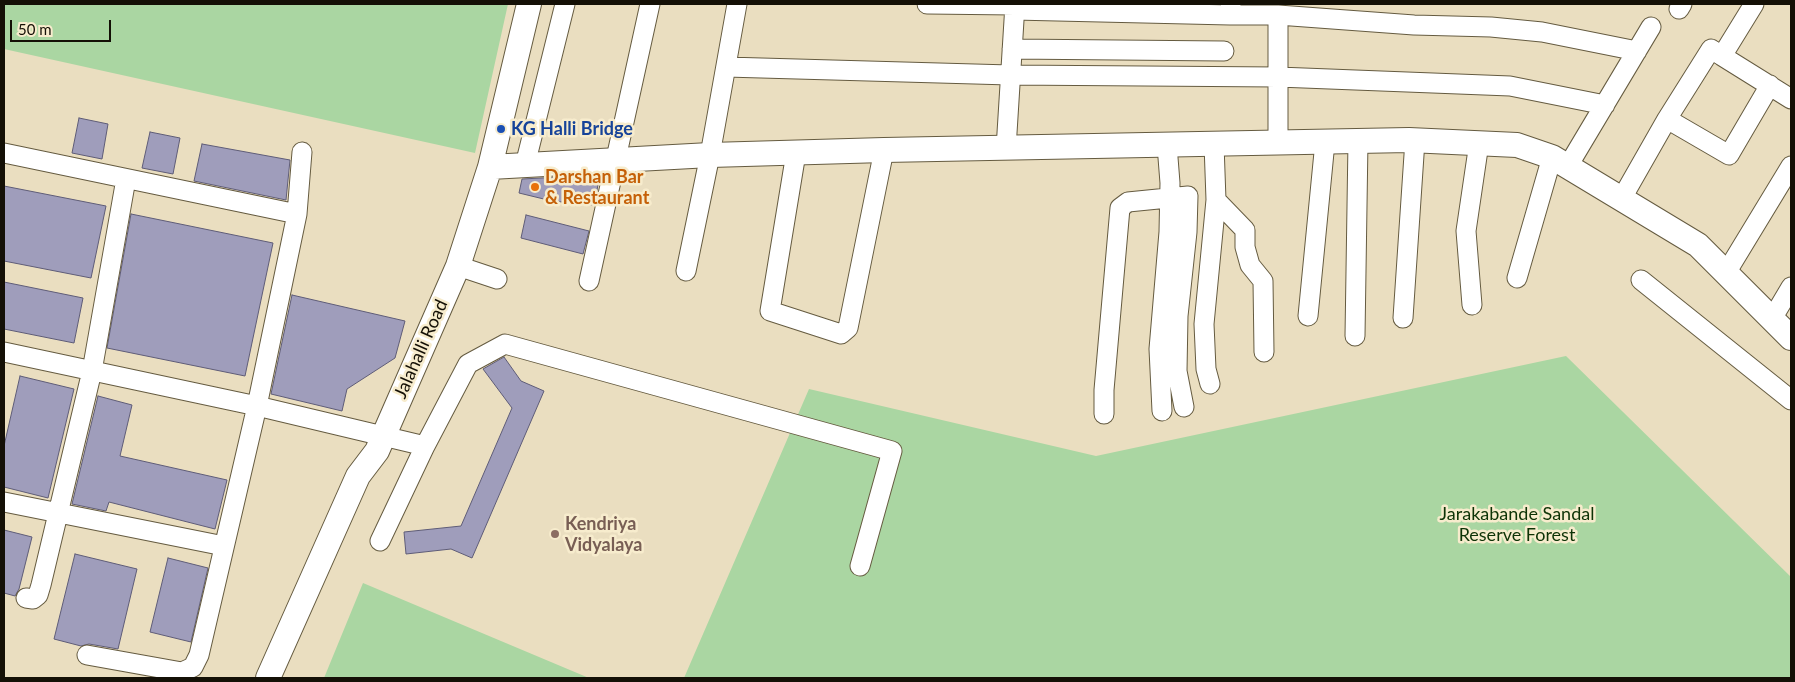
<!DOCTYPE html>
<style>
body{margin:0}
#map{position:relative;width:1795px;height:682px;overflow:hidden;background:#eadec0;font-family:Lato,sans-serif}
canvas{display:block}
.frame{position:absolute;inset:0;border:5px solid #141006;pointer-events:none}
.scale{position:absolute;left:10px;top:20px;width:101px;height:22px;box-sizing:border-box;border:2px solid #141006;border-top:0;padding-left:6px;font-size:15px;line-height:18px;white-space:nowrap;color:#141006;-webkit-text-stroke:4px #f7eccd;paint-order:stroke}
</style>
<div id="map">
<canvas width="1795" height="682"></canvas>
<div class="frame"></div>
<div class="scale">50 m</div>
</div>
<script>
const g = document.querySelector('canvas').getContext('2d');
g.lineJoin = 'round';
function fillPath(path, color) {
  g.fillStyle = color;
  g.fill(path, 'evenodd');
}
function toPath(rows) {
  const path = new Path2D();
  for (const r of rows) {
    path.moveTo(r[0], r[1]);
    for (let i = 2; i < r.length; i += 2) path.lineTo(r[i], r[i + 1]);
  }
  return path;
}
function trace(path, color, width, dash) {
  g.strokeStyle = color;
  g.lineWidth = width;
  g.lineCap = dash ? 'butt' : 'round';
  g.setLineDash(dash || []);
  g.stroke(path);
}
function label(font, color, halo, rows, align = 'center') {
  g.font = font + ' Lato,sans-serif';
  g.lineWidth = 5;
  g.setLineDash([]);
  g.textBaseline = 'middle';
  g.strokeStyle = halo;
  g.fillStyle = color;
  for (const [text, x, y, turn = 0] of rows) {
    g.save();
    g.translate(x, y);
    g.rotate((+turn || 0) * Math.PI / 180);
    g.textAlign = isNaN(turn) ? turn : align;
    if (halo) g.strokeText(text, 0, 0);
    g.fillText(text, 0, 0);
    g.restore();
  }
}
const green = toPath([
 [4,4,508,4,475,153,4,49],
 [1566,356,1791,577,1791,678,684,678,809,389,1096,456],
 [363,583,589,678,324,678]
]);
const building = toPath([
 [79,118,108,124,102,159,72,153,79,118],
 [150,132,180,138,173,174,142,168,150,132],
 [202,144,290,160,286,200,194,181,202,144],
 [600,175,594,205,552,201,519,193,522,179,600,175],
 [4,186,106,206,91,278,4,261,4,186],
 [131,214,273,243,245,376,107,348,131,214],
 [526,215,589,231,583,254,521,238,526,215],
 [4,282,83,298,74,343,4,329,4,282],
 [292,295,405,321,395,358,347,389,342,411,271,394,292,295],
 [504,357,521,381,544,391,472,558,451,549,406,554,404,532,461,526,512,408,483,369,504,357],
 [20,376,74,389,48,498,4,487,4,446,20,376],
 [98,396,132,405,120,456,227,480,215,529,109,502,106,511,72,504,98,396],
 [4,530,32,537,19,589,15,596,4,593,4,530],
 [75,554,137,569,118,649,89,644,81,646,54,639,75,554],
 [168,558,208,568,191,642,150,632,168,558]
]);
const minor = toPath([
 [927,4,1015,5],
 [1231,4,1230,15,1278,15,1414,25,1491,27,1542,32,1637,51],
 [1679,9,1682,4],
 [1014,10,1230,15],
 [1278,15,1278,143],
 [1012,49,1224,51],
 [1722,56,1791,99],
 [726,67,1010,75,1278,77,1510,86,1605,105],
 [1667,119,1729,155,1770,85],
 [1214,144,1216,200,1245,230,1245,247,1250,265,1263,281,1264,352],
 [1006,149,1015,4],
 [4,153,297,214],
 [796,153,770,311,841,334,848,328,884,150],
 [525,165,565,4],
 [1568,166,1651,27],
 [1622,198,1667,119,1711,49,1722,56,1754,4],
 [458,266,497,279],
 [686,271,710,155,737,4],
 [1726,273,1791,166],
 [1517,278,1552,157],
 [1641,280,1791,400],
 [589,281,650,4],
 [1472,305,1466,231,1479,143],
 [1308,316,1325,142],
 [1403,318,1415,140],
 [1772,319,1791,287],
 [1355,336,1358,141],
 [4,352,257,406,425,446],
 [1210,384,1206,369,1204,324,1216,200],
 [1162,411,1159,349,1169,232,1170,183,1167,145],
 [1104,414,1104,390,1120,208,1128,202,1188,196,1187,232,1178,316,1177,371,1184,407],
 [4,502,224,546],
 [380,541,425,446,468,364,505,344,892,451,860,566],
 [26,598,33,599,38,595,41,585,92,371,126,179],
 [87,655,182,672,193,667,199,655,257,406,297,214,302,152]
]);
const major = toPath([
 [490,167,710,155,884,150,1409,140,1517,145,1552,157,1698,245,1791,338],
 [268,678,358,476,377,451,458,266,490,167,529,4]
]);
const markers = [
 [501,129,5,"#1a4fb4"],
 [535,187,5,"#e8710a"],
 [555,534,5,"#8d6e63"]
];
const transitNames = [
 ["KG Halli Bridge",511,129]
];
const foodNames = [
 ["Darshan Bar",545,177],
 ["& Restaurant",545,198]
];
const streetNames = [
 ["Jalahalli Road",421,349,-66]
];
const parkNames = [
 ["Jarakabande Sandal",1517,514],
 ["Reserve Forest",1517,535]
];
const educationNames = [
 ["Kendriya",565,524],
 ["Vidyalaya",565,545]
];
fillPath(green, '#aad6a2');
fillPath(building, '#9f9dbb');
trace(building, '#5e5c77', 1);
trace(minor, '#655b40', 21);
trace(major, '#655b40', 26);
trace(minor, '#fff', 19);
trace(major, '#fff', 24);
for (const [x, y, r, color] of markers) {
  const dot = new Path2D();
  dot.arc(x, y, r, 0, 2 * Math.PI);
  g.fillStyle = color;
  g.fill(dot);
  trace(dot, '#f7eccd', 2);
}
label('bold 18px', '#164399', '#f7eccd', transitNames, 'left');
label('bold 18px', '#c56008', '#f7eccd', foodNames, 'left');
label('18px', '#141006', '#f7eccd', streetNames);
label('18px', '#0d3306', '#f7eccd', parkNames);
label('bold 18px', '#785e54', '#f7eccd', educationNames, 'left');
</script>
